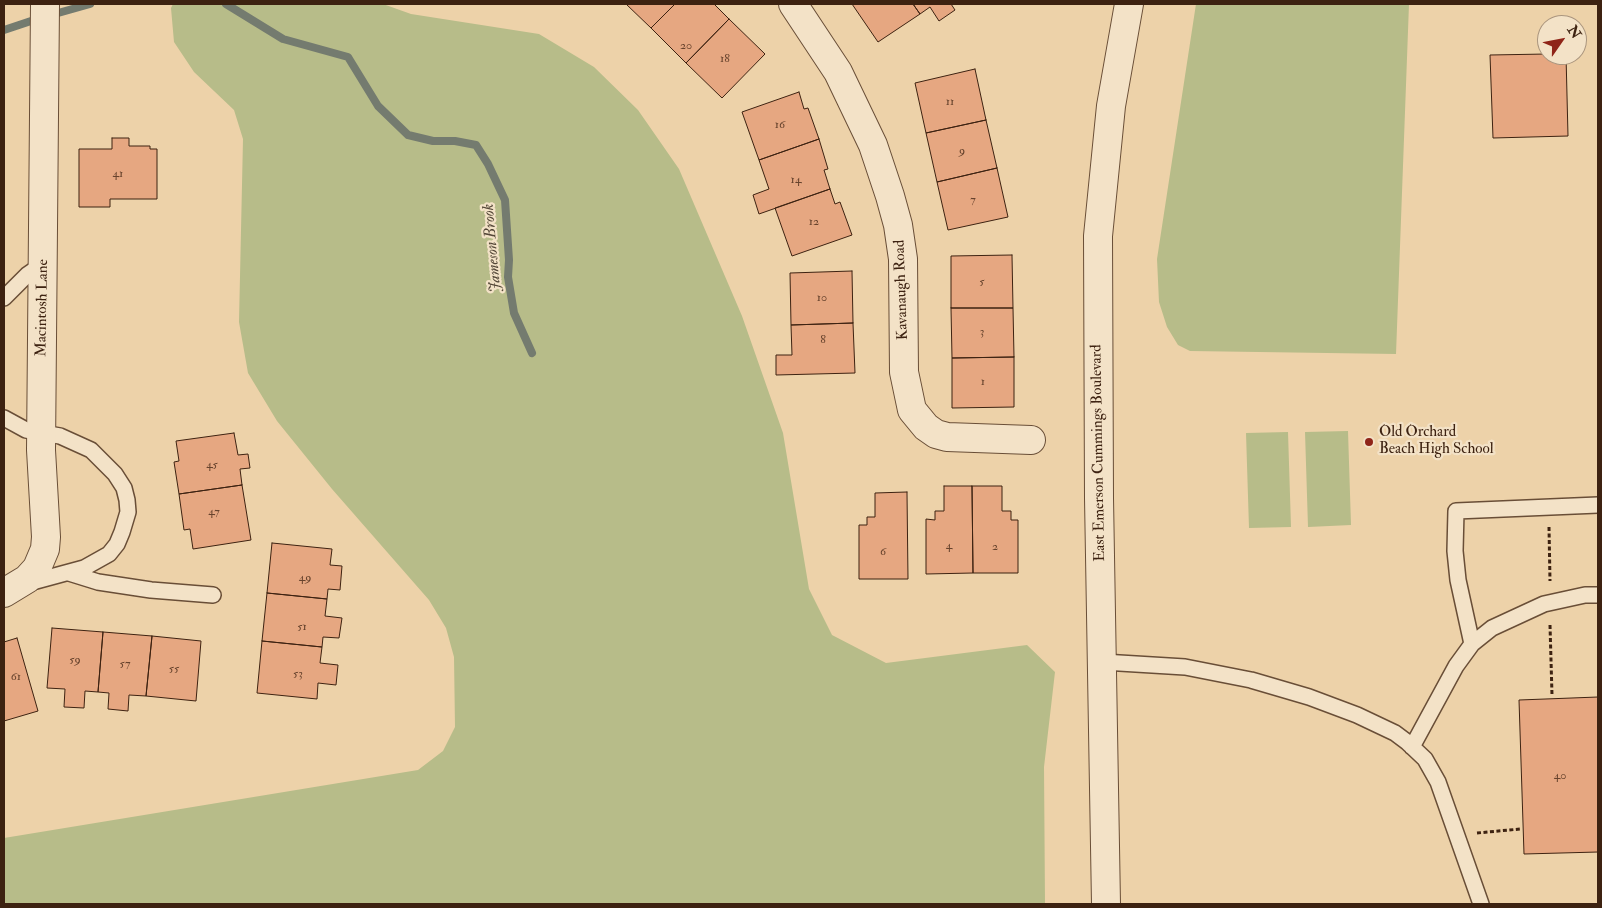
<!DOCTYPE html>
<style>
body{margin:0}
#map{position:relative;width:1602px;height:908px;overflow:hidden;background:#edd2a9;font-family:"IM FELL Double Pica",serif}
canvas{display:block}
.frame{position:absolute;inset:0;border:5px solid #3d2211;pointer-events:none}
.north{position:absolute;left:1537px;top:15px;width:50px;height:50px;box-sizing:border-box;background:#f3e2c7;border:1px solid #aa957e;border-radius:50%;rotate:57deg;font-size:14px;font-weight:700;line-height:20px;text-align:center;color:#3d2211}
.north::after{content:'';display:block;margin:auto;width:18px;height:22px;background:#8f2418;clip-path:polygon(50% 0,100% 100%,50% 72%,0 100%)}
</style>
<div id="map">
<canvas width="1602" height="908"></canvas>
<div class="frame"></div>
<div class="north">N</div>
</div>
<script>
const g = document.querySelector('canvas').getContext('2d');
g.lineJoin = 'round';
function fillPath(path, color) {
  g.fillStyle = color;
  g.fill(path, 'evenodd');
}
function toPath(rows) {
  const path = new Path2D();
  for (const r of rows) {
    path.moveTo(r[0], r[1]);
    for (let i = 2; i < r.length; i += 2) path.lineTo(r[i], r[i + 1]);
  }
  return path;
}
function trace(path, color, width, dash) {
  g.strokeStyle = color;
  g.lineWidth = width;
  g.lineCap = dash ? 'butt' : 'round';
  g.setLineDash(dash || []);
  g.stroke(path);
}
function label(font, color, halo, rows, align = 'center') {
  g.font = font + ' "IM FELL Double Pica",serif';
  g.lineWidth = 4.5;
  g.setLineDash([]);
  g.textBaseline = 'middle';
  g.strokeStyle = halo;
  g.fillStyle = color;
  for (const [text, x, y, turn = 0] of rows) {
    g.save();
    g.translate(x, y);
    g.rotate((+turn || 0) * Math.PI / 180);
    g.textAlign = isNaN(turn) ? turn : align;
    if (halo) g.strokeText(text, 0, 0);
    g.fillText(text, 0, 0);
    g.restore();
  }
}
const green = toPath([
 [173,4,383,4,411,14,539,34,594,67,638,110,679,169,742,316,783,433,809,589,832,635,886,663,1027,645,1055,672,1044,767,1045,904,4,904,4,838,418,770,443,751,455,727,454,657,446,628,429,600,332,489,277,421,248,373,239,322,243,139,234,110,194,72,174,42,171,8],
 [1196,4,1409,4,1396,354,1190,351,1178,345,1167,327,1159,302,1157,259],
 [1348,431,1351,525,1308,527,1305,432],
 [1288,432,1291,527,1249,528,1246,433]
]);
const stream = toPath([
 [226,4,283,39,348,57,378,106,408,135,433,141,455,141,476,145,488,164,505,200,509,260,508,277,514,313,532,353],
 [51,15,90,4],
 [4,30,40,18]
]);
const building = toPath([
 [626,4,675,4,651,28,626,4],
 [675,4,714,4,729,19,686,63,651,28,675,4],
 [852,4,913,4,920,14,878,42,852,4],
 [913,4,951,4,955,10,939,21,930,7,920,14,913,4],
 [729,19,765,54,722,98,686,63,729,19],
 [1547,54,1566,55,1568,136,1493,138,1490,55,1547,54],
 [975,69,986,120,926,133,915,83,975,69],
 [799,92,804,109,808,108,819,139,759,160,742,112,799,92],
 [986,120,997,168,937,182,926,133,986,120],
 [112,138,129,138,129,146,150,146,150,149,157,149,157,199,110,199,110,207,79,207,79,149,112,149,112,138],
 [819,139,828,169,824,170,830,189,759,214,753,195,769,189,759,160,819,139],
 [997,168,1008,217,948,230,937,182,997,168],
 [830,189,835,204,840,202,852,235,792,256,775,208,830,189],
 [1012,255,1013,308,951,308,951,256,1012,255],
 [852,271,853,323,791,325,790,273,852,271],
 [951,308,1013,308,1014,357,952,358,951,308],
 [853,323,855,373,776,375,776,355,792,355,791,325,853,323],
 [1014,357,1014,407,952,408,952,358,1014,357],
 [234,433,238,455,248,454,250,468,240,469,242,485,179,494,174,462,179,461,176,441,234,433],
 [242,485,251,540,193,549,190,529,184,530,179,494,242,485],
 [944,486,972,486,973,573,926,574,926,519,935,520,935,511,944,511,944,486],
 [972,486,1002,486,1002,511,1011,511,1011,520,1018,520,1018,573,973,573,972,486],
 [907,492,908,579,859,579,859,525,867,525,867,517,875,517,875,493,907,492],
 [272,543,332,549,330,565,342,566,340,590,328,589,327,599,267,593,272,543],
 [267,593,327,599,325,616,342,618,339,638,323,637,322,647,262,641,267,593],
 [52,628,103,632,98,692,85,691,84,708,64,707,65,689,47,688,52,628],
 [103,632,152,636,146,696,129,695,128,711,108,709,109,693,98,692,103,632],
 [152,636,201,641,196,701,146,696,152,636],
 [17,638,38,711,4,721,4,642,17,638],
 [262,641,322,647,320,663,338,665,336,685,318,683,317,699,257,693,262,641],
 [1598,697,1598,862,1598,852,1524,854,1519,700,1598,697]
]);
const path = toPath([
 [1549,527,1550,581],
 [1550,625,1552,695],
 [1477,833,1520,829]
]);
const lane = toPath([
 [4,298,27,275,43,264],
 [4,418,26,430,60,436,91,450,115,474,124,488,127,500,128,512,122,532,117,544,109,554,84,568,25,584],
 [69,573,98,582,151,590,213,595],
 [1472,644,1458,580,1455,551,1456,511,1598,505],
 [1103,662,1185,667,1251,680,1309,697,1357,715,1395,733,1407,742,1425,759,1438,782,1481,904],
 [1412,747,1456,666,1472,644,1492,628,1544,604,1585,595,1598,595]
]);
const street = toPath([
 [793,4,838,72,873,145,890,196,898,225,903,259,904,372,912,410,926,427,936,434,947,437,1031,440],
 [4,593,27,579,37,568,45,549,46,537,41,450,45,4],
 [1106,904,1099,498,1098,236,1111,106,1129,4]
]);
const markers = [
 [1369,442,5,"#8f2418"]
];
const numberNames = [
 ["20",686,46],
 ["18",725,59],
 ["11",950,102],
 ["16",780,125],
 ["9",962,151],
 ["41",118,174],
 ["14",796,180],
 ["7",973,200],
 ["12",814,222],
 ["5",982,282],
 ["10",822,298],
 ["3",982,332],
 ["8",823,340],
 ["1",983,382],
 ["45",212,465],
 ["47",214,512],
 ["4",949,546],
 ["2",995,547],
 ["6",883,552],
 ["49",305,578],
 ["51",302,627],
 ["59",75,660],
 ["57",125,664],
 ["55",174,669],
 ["53",298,674],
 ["61",16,677],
 ["40",1560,776]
];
const streetNames = [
 ["Kavanaugh Road",902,290,-92],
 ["Macintosh Lane",43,308,-89],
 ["East Emerson Cummings Boulevard",1099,453,-91]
];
const poiNames = [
 ["Old Orchard",1379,433],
 ["Beach High School",1379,450]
];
const waterNames = [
 ["Jameson Brook",493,248,-95]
];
fillPath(green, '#b7bc89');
trace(stream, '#747b6f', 8);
fillPath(building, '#e6a781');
trace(building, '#3d2211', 1);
trace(lane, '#694e37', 18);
trace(street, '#694e37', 30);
trace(path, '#3d2211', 3, [4, 2.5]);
trace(lane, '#f3e2c7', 15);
trace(street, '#f3e2c7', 28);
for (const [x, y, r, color] of markers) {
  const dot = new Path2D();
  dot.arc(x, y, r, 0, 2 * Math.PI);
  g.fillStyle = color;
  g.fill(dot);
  trace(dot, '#f3e2c7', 2);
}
label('12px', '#67432d', null, numberNames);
label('15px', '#3d2211', '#f3e2c7', streetNames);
label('15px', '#3d2211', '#f3e2c7', poiNames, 'left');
label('italic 16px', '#544738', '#f3e2c7', waterNames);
</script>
